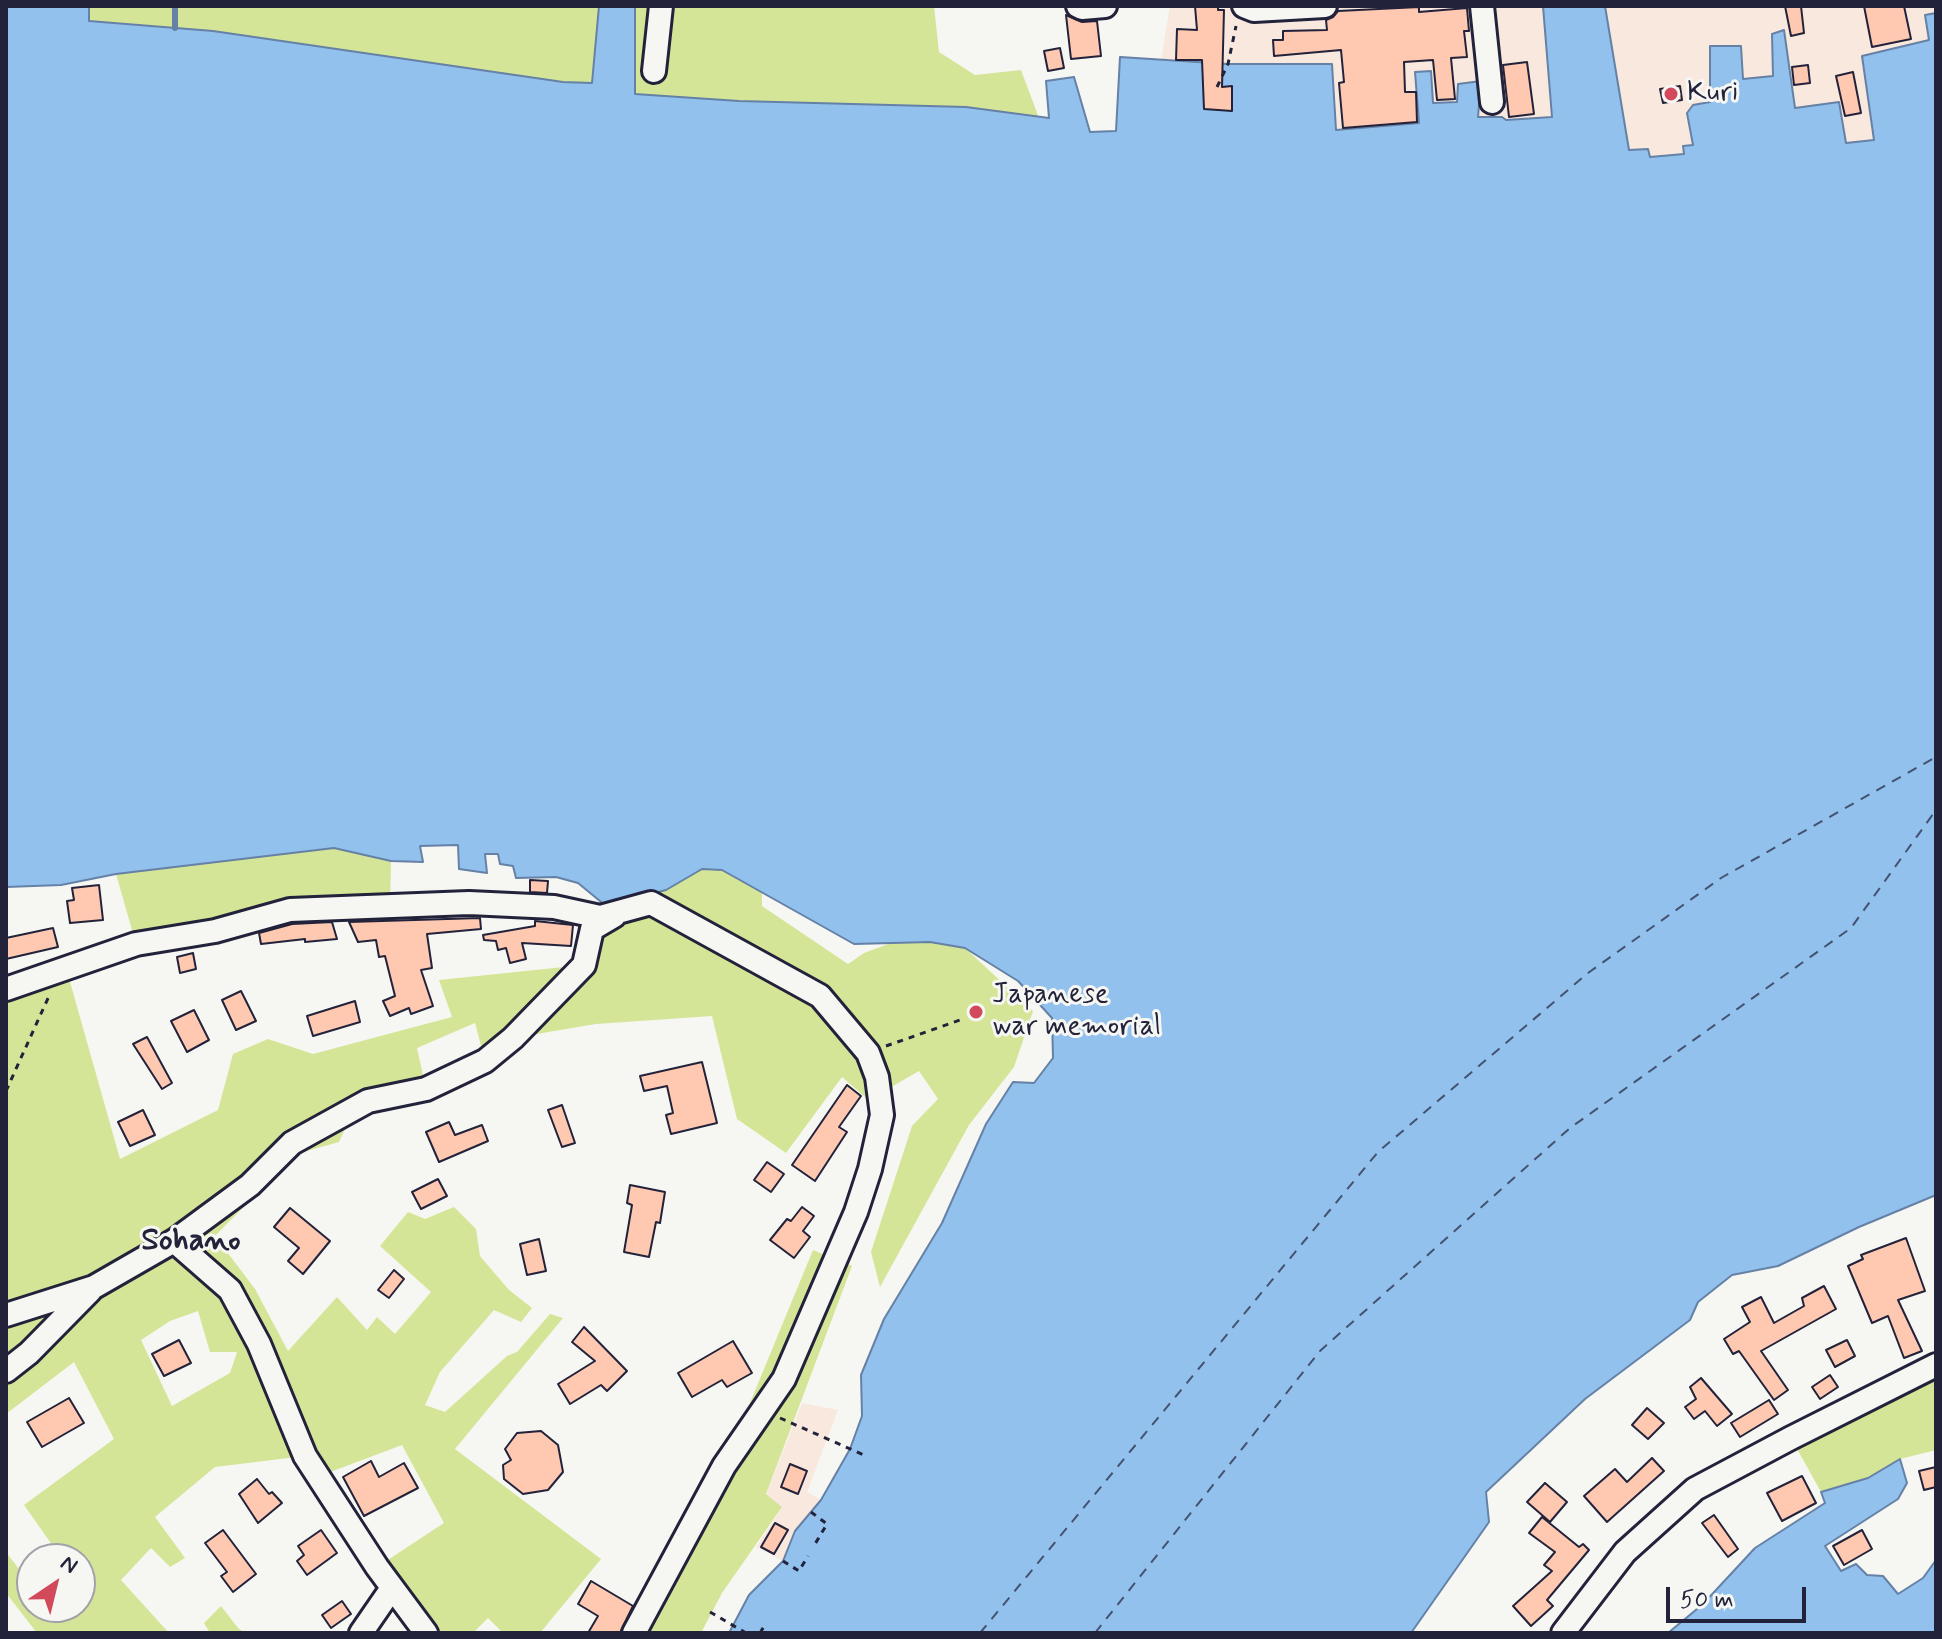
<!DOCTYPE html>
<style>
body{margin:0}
#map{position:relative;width:1942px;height:1639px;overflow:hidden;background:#f6f6f2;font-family:Mynerve,sans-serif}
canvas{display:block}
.frame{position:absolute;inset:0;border:8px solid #22223b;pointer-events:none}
.north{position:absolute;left:16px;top:1543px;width:80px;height:80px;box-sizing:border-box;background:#f6f6f2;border:2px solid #a1a1a9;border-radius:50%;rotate:35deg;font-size:22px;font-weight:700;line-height:32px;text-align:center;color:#22223b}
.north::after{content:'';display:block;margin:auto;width:28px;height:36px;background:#d1495b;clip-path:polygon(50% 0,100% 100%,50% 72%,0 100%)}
.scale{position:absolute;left:1666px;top:1587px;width:140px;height:36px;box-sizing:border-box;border:4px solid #22223b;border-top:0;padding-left:10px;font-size:24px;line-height:28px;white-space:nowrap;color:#22223b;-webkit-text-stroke:6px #f6f6f2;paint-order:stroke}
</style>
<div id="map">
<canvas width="1942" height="1639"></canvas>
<div class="frame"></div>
<div class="north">N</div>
<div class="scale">50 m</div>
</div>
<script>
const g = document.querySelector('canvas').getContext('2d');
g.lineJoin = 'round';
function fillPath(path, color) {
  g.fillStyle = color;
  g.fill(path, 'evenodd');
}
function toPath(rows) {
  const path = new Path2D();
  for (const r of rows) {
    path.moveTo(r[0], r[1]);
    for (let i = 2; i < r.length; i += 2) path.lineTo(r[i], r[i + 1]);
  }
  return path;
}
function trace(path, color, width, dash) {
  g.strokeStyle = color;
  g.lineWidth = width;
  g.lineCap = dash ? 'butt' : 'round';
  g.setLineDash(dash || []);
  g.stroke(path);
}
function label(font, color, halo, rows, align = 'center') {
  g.font = font + ' Mynerve,sans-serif';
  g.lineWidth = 6;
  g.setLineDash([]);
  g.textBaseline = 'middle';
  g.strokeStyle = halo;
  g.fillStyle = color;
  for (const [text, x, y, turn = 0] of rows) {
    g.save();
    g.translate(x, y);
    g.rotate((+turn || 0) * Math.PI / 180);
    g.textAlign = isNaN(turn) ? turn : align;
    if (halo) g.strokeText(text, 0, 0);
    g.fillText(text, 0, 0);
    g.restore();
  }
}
const built = toPath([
 [1170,6,1543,6,1552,117,1506,120,1502,117,1477,117,1481,82,1458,102,1433,103,1430,71,1415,73,1419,123,1336,130,1228,64,1161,60],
 [1605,6,1936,6,1936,13,1925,15,1929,40,1875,140,1845,143,1795,108,1784,30,1772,35,1773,76,1743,79,1710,102,1693,145,1685,154,1650,157,1629,151],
 [802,1403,838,1410,807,1492,821,1500,795,1531,783,1561,756,1547,782,1508,766,1495]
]);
const green = toPath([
 [89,6,599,6,593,83,563,82,213,31,89,21],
 [635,6,934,6,939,52,975,75,1021,70,1039,118,966,107,739,101,634,94],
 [334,848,391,861,390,908,290,910,136,944,116,874],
 [702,869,722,870,762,893,762,906,848,964,864,953,891,943,930,942,965,948,1033,1011,1014,1067,969,1125,880,1287,871,1252,912,1126,938,1099,919,1071,879,1094,871,1102,842,1077,786,1153,737,1119,712,1016,596,1024,513,1038,485,1061,475,1023,417,1048,426,1089,354,1109,339,1142,296,1154,215,1236,255,1289,288,1351,337,1297,367,1330,377,1317,395,1334,431,1292,380,1246,408,1212,425,1219,454,1207,476,1229,480,1256,509,1290,532,1308,521,1322,494,1310,440,1372,425,1405,445,1412,507,1356,517,1352,550,1314,563,1318,455,1449,601,1559,540,1633,503,1633,488,1618,473,1633,426,1633,377,1567,444,1523,402,1445,317,1477,305,1456,215,1467,155,1517,185,1558,170,1567,151,1548,121,1580,169,1633,37,1633,6,1593,6,1552,32,1586,32,1607,80,1607,80,1559,62,1559,24,1505,114,1439,74,1362,6,1414,6,975,63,957,120,1159,218,1110,233,1054,268,1039,313,1054,452,1017,439,980,583,965,592,929,625,909,666,890],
 [198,1311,210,1352,237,1352,230,1373,172,1406,141,1340,170,1321],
 [813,1250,852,1266,766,1494,782,1507,722,1593,701,1633,634,1633,724,1466],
 [1936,1365,1936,1450,1900,1459,1868,1478,1821,1492,1791,1438],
 [221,1606,238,1628,245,1633,210,1633,204,1623]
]);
const water = toPath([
 [6,6,89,6,89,21,213,31,563,82,592,83,599,6,635,6,635,94,739,101,966,107,1049,118,1046,81,1074,77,1090,132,1116,131,1120,57,1228,64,1332,64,1336,130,1419,123,1415,72,1431,71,1433,103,1457,102,1458,84,1481,81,1478,117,1502,117,1506,120,1552,117,1543,6,1605,6,1629,150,1648,149,1650,157,1684,154,1683,146,1693,145,1687,113,1693,105,1710,102,1710,46,1741,46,1743,79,1773,76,1772,34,1784,30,1795,108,1839,102,1846,143,1874,140,1862,56,1929,40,1925,15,1936,13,1936,1195,1859,1227,1778,1266,1732,1275,1698,1302,1690,1320,1585,1399,1486,1492,1489,1522,1411,1633,729,1633,749,1595,783,1561,795,1531,821,1500,850,1449,862,1416,861,1375,884,1319,942,1223,986,1124,1013,1082,1034,1083,1053,1058,1052,1018,1018,981,965,948,930,942,854,944,722,870,702,869,666,890,606,906,578,883,556,877,516,878,513,866,500,864,498,854,485,854,487,873,459,869,458,845,420,846,423,862,391,861,334,848,116,874,61,885,6,887,6,6],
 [1900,1459,1907,1483,1898,1499,1825,1546,1841,1571,1856,1564,1867,1575,1883,1576,1898,1594,1923,1578,1936,1560,1936,1633,1668,1633,1703,1604,1755,1548,1825,1503,1821,1492,1868,1478,1900,1459]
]);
const stream = toPath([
 [175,6,175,28]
]);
const ferry = toPath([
 [980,1633,1378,1152,1588,973,1721,878,1936,757],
 [1095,1633,1320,1351,1570,1128,1851,928,1936,810]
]);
const building = toPath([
 [1195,6,1218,6,1218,10,1224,10,1222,87,1232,86,1232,111,1204,109,1202,60,1176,60,1177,29,1197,30,1195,6],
 [1785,6,1801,6,1804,33,1791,36,1785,6],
 [1864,6,1904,6,1911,39,1872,47,1864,6],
 [1419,7,1419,12,1467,8,1469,31,1464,31,1467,57,1451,58,1455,99,1437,100,1433,60,1404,62,1405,92,1416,92,1417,122,1343,128,1339,83,1344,82,1341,50,1274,56,1273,40,1283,40,1283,31,1327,30,1326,20,1333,17,1338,11,1419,7],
 [1066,15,1082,22,1097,21,1101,56,1071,59,1066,15],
 [1060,48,1064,68,1048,71,1044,51,1060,48],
 [1527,62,1534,114,1509,117,1503,65,1527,62],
 [1808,65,1810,83,1794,85,1792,67,1808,65],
 [1853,72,1861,113,1845,116,1836,76,1853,72],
 [1680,86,1682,100,1663,103,1660,89,1680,86],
 [530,880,548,881,547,893,530,892,530,880],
 [99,885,103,920,70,923,67,901,74,900,72,888,99,885],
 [480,918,481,929,427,934,432,968,421,970,433,1006,411,1014,409,1008,390,1016,383,1001,395,996,385,956,379,957,376,940,358,942,349,922,480,918],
 [535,921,573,925,571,946,522,943,526,959,510,963,506,948,498,950,496,941,484,940,483,935,535,926,535,921],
 [332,922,337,939,305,942,305,939,261,944,259,933,292,924,332,922],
 [53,928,58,947,6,959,6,938,53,928],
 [193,953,196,969,180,973,177,957,193,953],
 [241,991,256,1021,236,1030,222,1000,241,991],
 [355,1001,360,1022,313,1036,307,1016,355,1001],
 [194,1010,209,1040,187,1052,171,1021,194,1010],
 [147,1037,172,1083,162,1089,133,1044,147,1037],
 [702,1062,717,1123,671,1134,666,1115,673,1113,667,1086,644,1091,640,1076,702,1062],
 [847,1085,861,1096,839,1127,847,1132,815,1181,792,1165,847,1085],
 [562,1105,575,1143,562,1147,548,1110,562,1105],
 [143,1110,155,1135,130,1146,118,1122,143,1110],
 [449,1122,455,1135,482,1125,488,1141,439,1162,426,1132,449,1122],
 [767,1162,784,1174,771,1192,754,1180,767,1162],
 [438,1179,447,1196,421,1209,412,1192,438,1179],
 [630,1185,665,1192,660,1223,656,1222,649,1257,624,1252,632,1205,627,1203,630,1185],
 [802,1207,814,1216,803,1231,810,1237,794,1258,770,1240,787,1219,791,1221,802,1207],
 [290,1208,330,1241,303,1274,288,1261,299,1248,274,1227,290,1208],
 [1906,1238,1925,1291,1898,1300,1922,1351,1904,1358,1888,1316,1872,1323,1848,1266,1863,1259,1861,1255,1906,1238],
 [539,1239,546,1271,527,1275,520,1244,539,1239],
 [394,1270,404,1279,389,1298,378,1290,394,1270],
 [1824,1286,1836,1309,1761,1351,1788,1390,1774,1400,1739,1351,1733,1354,1724,1339,1750,1322,1742,1307,1761,1297,1774,1323,1804,1306,1802,1298,1824,1286],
 [584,1327,627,1371,607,1391,601,1385,570,1404,558,1384,595,1361,572,1342,584,1327],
 [179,1340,191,1363,164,1376,152,1354,179,1340],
 [1847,1340,1855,1356,1835,1367,1826,1350,1847,1340],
 [733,1341,752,1373,727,1387,722,1380,692,1397,678,1373,733,1341],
 [1830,1375,1838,1387,1820,1399,1812,1387,1830,1375],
 [1701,1378,1732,1414,1717,1426,1705,1411,1694,1419,1685,1407,1696,1399,1690,1387,1701,1378],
 [69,1398,84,1423,42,1447,27,1422,69,1398],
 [1769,1400,1778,1414,1740,1437,1731,1423,1769,1400],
 [1647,1408,1664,1423,1648,1439,1632,1425,1647,1408],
 [541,1431,558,1445,563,1472,548,1490,523,1494,504,1479,503,1465,511,1460,505,1449,517,1433,541,1431],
 [1652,1458,1664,1471,1607,1522,1584,1496,1615,1469,1627,1482,1652,1458],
 [371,1461,379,1477,404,1463,418,1488,364,1516,343,1477,371,1461],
 [790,1464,807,1471,798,1494,781,1487,790,1464],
 [1936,1467,1936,1487,1924,1490,1919,1471,1936,1467],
 [1802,1476,1816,1503,1782,1521,1767,1493,1802,1476],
 [257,1479,269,1494,272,1492,282,1503,258,1523,239,1494,257,1479],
 [1545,1483,1567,1502,1550,1522,1527,1502,1545,1483],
 [1714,1515,1738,1549,1728,1557,1702,1523,1714,1515],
 [1542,1517,1579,1547,1583,1544,1589,1550,1547,1600,1553,1606,1531,1626,1513,1606,1552,1571,1544,1565,1555,1552,1529,1533,1542,1517],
 [775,1523,788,1530,774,1554,761,1547,775,1523],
 [223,1530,256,1574,233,1592,221,1576,227,1572,205,1543,223,1530],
 [321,1530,337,1553,307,1575,297,1561,304,1555,298,1546,321,1530],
 [1862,1530,1872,1549,1844,1565,1833,1546,1862,1530],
 [591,1581,633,1606,620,1633,588,1633,598,1616,578,1604,591,1581],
 [342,1601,351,1614,331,1628,322,1615,342,1601]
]);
const path = toPath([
 [1217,87,1228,64,1236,26],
 [886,1046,963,1019],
 [6,1091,49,996],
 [780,1418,864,1455],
 [811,1512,827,1524,815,1544],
 [783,1561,799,1571,808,1556],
 [710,1612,746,1633],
 [760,1633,766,1623]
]);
const minor = toPath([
 [1078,6,1082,8,1105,6],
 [1244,6,1254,10,1325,6],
 [1482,6,1492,102],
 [654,71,661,6],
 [6,989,136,944,215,931,290,910,469,903,554,907,600,917,651,903,820,996,868,1053,877,1077,882,1115,870,1169,856,1212,784,1379,724,1466,634,1633],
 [174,1241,230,1290,259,1344,305,1456,377,1567,426,1633],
 [6,1315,94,1287,174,1241,250,1185,292,1143,368,1101,426,1089,485,1061,513,1038,584,965,592,929,614,916],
 [6,1371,29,1353,90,1291],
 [361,1633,392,1588],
 [1563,1633,1625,1552,1695,1489,1791,1438,1936,1365]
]);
const markers = [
 [1671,94,8,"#d1495b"],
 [976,1012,8,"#d1495b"]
];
const poiNames = [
 ["Kuri",1687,94],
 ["Japanese",992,996],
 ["war memorial",992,1028]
];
const quarterNames = [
 ["Sohano",191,1242]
];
fillPath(built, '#f9e8de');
fillPath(green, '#d5e598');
fillPath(water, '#92c1ed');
trace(water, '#6581a6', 2);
trace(stream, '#6581a6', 6);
trace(ferry, '#445270', 2, [10, 8]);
fillPath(building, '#ffc8b1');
trace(building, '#22223b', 2);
trace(minor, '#22223b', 28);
trace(path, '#22223b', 3, [6, 6]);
trace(minor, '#f6f6f2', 22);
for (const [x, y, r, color] of markers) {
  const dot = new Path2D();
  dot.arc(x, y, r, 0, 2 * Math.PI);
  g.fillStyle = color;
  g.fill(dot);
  trace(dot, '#f6f6f2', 3);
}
label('28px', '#22223b', '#f6f6f2', poiNames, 'left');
label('bold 32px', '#22223b', '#f6f6f2', quarterNames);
</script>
